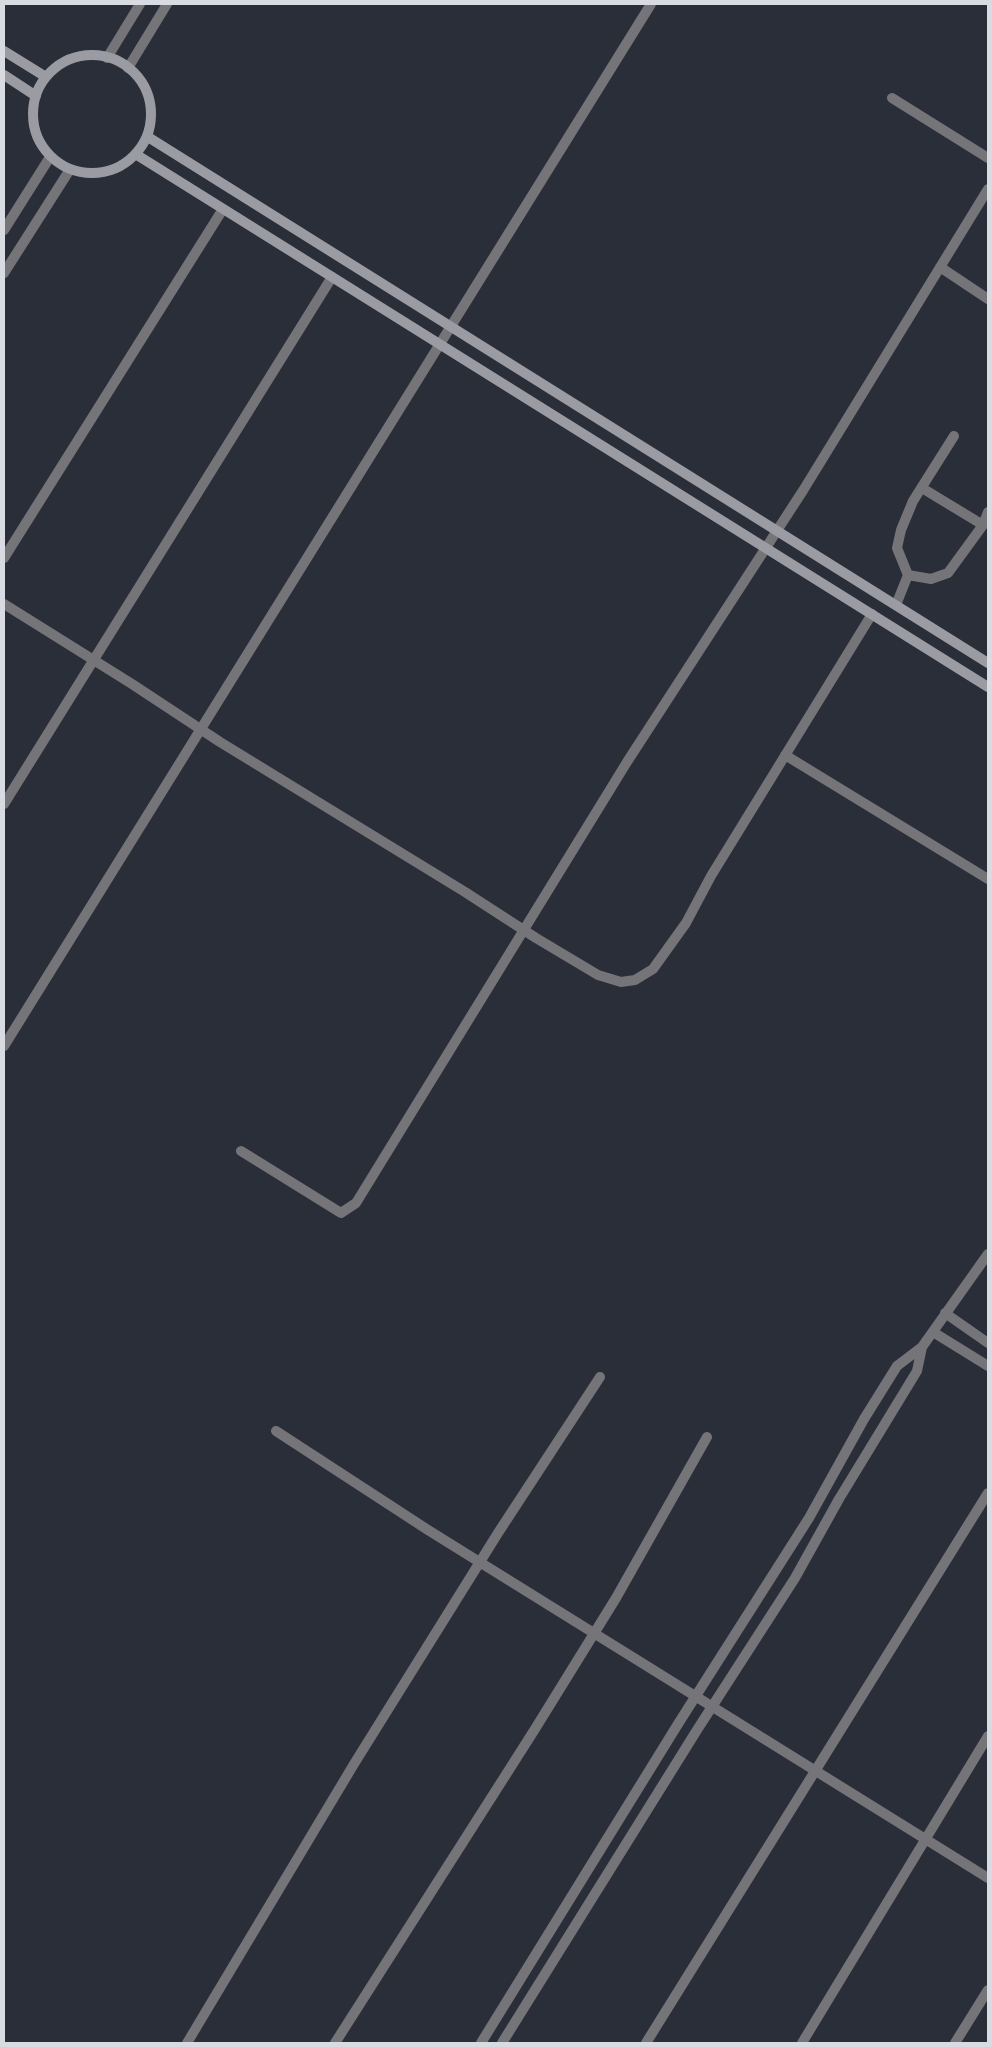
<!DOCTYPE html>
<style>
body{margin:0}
#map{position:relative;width:992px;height:2047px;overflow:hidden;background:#2a2e38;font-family:"Space Grotesk",sans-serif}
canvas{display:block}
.frame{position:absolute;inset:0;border:5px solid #d8dbe1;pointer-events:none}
</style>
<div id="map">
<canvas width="992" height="2047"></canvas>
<div class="frame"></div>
</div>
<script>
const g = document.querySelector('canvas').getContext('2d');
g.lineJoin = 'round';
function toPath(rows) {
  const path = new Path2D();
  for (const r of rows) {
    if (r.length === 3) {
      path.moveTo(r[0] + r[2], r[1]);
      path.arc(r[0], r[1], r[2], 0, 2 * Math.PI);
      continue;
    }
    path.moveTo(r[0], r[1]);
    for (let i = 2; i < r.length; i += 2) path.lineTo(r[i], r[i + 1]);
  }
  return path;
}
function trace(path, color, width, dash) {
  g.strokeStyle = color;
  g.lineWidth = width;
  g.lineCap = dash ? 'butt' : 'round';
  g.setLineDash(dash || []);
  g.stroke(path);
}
const street = toPath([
 [107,58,140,4],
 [128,68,167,4],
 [892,98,988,158],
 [4,230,50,157],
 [940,267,988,299],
 [4,273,69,171],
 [922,488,983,525],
 [4,558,223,209],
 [908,575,931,579,948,573,983,525,988,512],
 [4,604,132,684,220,742,465,892,536,938,598,975,621,982,635,980,653,969,686,923,711,876,872,614],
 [896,605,908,575,897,548,901,530,913,501,954,436],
 [785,755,988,879],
 [4,804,332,277],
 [4,1046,651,4],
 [241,1151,341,1213,356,1203,627,762,804,489,988,189],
 [945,1313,988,1343],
 [933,1332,988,1366],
 [276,1431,428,1530,988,1878],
 [187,2043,354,1764,498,1533,600,1377],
 [335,2043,535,1729,616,1598,707,1437],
 [481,2043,678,1724,809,1518,864,1419,897,1366,922,1347,988,1254],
 [502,2043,697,1730,795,1578,839,1499,917,1371,922,1347],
 [646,2043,988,1493],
 [802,2043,988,1736],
 [955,2043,988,1990]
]);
const secondary = toPath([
 [4,51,46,77],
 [92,114,59],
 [4,75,36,96],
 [148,137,988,663],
 [137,155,988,687]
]);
trace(street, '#747479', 10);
trace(secondary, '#9b9ba3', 10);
</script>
